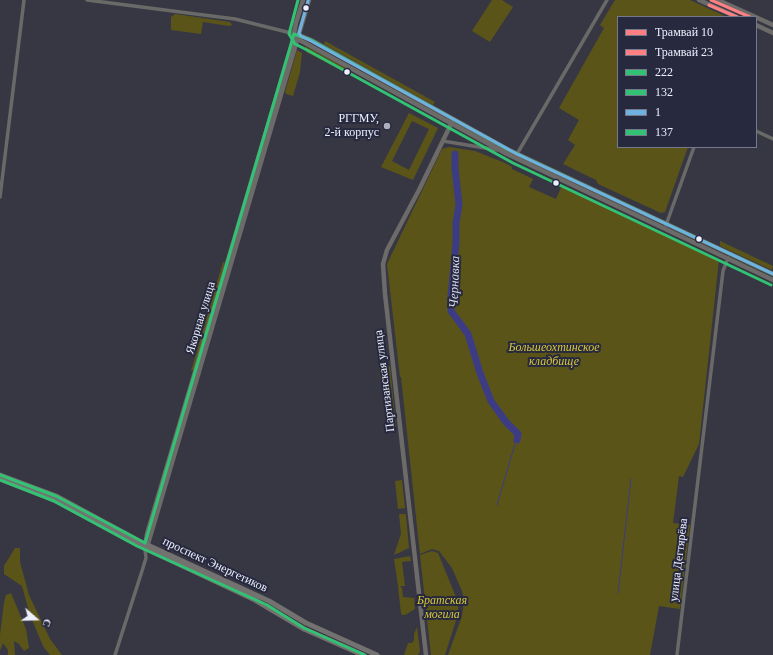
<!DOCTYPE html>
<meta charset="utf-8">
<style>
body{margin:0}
#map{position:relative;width:773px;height:655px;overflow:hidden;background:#373743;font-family:"Times New Roman",serif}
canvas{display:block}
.legend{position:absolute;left:617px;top:16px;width:140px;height:132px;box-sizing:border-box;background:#27293e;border:1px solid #76788b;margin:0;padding:5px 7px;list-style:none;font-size:12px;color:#edeffe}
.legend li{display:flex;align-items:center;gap:8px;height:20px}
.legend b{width:20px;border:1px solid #76788b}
.north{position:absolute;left:16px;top:599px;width:40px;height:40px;-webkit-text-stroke:3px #27293e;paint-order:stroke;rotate:110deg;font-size:11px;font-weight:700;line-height:16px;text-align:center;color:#edeffe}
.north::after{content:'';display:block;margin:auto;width:14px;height:18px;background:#edeffe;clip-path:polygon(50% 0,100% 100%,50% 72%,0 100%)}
</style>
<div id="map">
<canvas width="773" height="655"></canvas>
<ul class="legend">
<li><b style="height:5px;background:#ff8082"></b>Трамвай 10</li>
<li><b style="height:5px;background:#ff8082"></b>Трамвай 23</li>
<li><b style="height:5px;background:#32c273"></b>222</li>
<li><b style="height:5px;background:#32c273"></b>132</li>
<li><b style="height:5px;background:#6fb2e2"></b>1</li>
<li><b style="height:5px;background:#32c273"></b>137</li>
</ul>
<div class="north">С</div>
</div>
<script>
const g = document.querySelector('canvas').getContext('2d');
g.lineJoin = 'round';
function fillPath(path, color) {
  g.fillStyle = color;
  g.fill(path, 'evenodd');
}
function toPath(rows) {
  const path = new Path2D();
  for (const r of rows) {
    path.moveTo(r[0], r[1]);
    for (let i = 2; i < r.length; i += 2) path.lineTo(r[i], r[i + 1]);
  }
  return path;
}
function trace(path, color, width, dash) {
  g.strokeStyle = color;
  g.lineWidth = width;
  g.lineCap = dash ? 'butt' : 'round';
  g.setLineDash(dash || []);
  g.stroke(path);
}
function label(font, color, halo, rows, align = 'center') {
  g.font = font + ' "Times New Roman",serif';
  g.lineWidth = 4;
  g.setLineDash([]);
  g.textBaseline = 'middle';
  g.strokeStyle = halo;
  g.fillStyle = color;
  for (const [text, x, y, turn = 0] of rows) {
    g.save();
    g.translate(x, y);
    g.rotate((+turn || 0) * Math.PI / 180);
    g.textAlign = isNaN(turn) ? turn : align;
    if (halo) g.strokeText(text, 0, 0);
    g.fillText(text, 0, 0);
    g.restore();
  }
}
const green = toPath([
 [492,0,502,0,513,7,490,42,472,31],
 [615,0,690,0,727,17,618,17,618,147,688,147,665,212,661,213,598,184,596,180,563,164,575,145,568,140,579,120,559,108,604,28,600,25],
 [175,14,230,22,232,25,229,26,203,22,201,34,171,30,171,17],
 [325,41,435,102,433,105,324,44],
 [305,46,346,68,341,70,306,52],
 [297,50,302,53,300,72,293,96,286,94,285,92],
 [409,113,438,128,413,180,381,167],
 [412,121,429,129,409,170,392,161],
 [449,147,475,151,505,163,512,167,512,169,533,179,529,187,556,199,562,185,719,260,699,444,683,477,679,476,673,523,690,525,680,609,659,606,650,655,448,655,462,616,464,600,462,591,452,568,439,551,432,549,420,554,401,377,400,377,387,264,442,149],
 [720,241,773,266,772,270,720,246],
 [223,262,225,263,194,369,191,371],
 [390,366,396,427,387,428,385,389,388,389,387,379,380,380,379,367],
 [402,480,405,508,398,509,395,481],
 [399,514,405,514,406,515,409,548,394,555,401,534],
 [15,548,20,548,20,562,29,595,50,639,62,655,50,655,43,646,30,615,22,586,4,574,4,566],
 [432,551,438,553,458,602,458,614,445,655,431,655,420,555],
 [410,556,411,561,402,562,405,586,400,586,402,588,403,597,414,598,415,609,405,615,402,615,401,613,398,587,399,586,398,586,394,559],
 [11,593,26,629,29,648,24,651,19,644,14,641,15,655,8,655,8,650,3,643,0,651,0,635,4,602,6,595],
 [417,627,420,651,418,655,404,655,408,643,412,643,414,640,414,634]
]);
const stream = toPath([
 [497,505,515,444],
 [618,593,631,479]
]);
const river = toPath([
 [455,154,455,168,459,205,456,223,456,243,451,296,451,311,468,334,480,373,491,401,506,422,518,434,517,440]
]);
const street = toPath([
 [87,0,235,19,295,34],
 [756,131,773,139],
 [443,141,497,150],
 [517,154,607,0],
 [0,197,24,0],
 [666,225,694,147],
 [115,655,142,571,146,558,145,549],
 [677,655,723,271,728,258]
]);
const secondary = toPath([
 [699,0,737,17],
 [718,0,773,25],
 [756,25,773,33],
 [299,35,311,40,509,150,773,274],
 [296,38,507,154,773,280],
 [145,546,147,534,292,44,296,23,303,0],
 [147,547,309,0],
 [426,655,385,294,383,264,387,250,419,190,453,120]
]);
const primary = toPath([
 [0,475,56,496,139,541,269,601,306,623,377,655],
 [0,479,54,500,138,545,255,600,304,629,363,655]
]);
const bus1 = toPath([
 [0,475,56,496,145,543,294,34,311,40,509,150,773,274]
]);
const bus2 = toPath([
 [298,0,289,34,295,44,307,50,513,163,771,285]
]);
const bus3 = toPath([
 [308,1,299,33,301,36,311,41,517,154,773,274]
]);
const bus4 = toPath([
 [0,480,54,501,137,546,267,605,304,628,365,655]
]);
const tram1 = toPath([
 [711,0,750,17]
]);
const tram2 = toPath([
 [709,5,737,17]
]);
const markers = [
 [306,8,3.5,"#edeffe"],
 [347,72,3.5,"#edeffe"],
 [387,126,4,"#adafbd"],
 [556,183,3.5,"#edeffe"],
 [699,239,3.5,"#edeffe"]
];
const poiNames = [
 ["РГГМУ,",379,119],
 ["2-й корпус",379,133]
];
const streetNames = [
 ["Якорная улица",201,318,-73],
 ["Партизанская улица",385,381,-97],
 ["улица Дегтярёва",679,560,-83],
 ["проспект Энергетиков",215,565,25]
];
const parkNames = [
 ["Большеохтинское",554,348],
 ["кладбище",554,362],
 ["Братская",442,601],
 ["могила",442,615]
];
const waterNames = [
 ["Чернавка",455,282,-88]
];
fillPath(green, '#5b5419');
trace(stream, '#3c3c84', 1);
trace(river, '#3c3c84', 7);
trace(street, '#696968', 3.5);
trace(secondary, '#6c6b69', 4.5);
trace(primary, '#737270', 5);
trace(bus1, '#32c273', 3);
trace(bus2, '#32c273', 3);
trace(bus3, '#6fb2e2', 3);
trace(bus4, '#32c273', 3);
trace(tram1, '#ff8082', 3);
trace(tram2, '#ff8082', 3);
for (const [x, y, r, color] of markers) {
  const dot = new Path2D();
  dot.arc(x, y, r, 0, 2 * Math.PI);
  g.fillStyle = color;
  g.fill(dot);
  trace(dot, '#27293e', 1.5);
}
label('12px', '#edeffe', '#27293e', poiNames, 'right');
label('12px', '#edeffe', '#27293e', streetNames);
label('italic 12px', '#d8c738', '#27293e', parkNames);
label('italic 13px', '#d4d7ed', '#27293e', waterNames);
</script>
